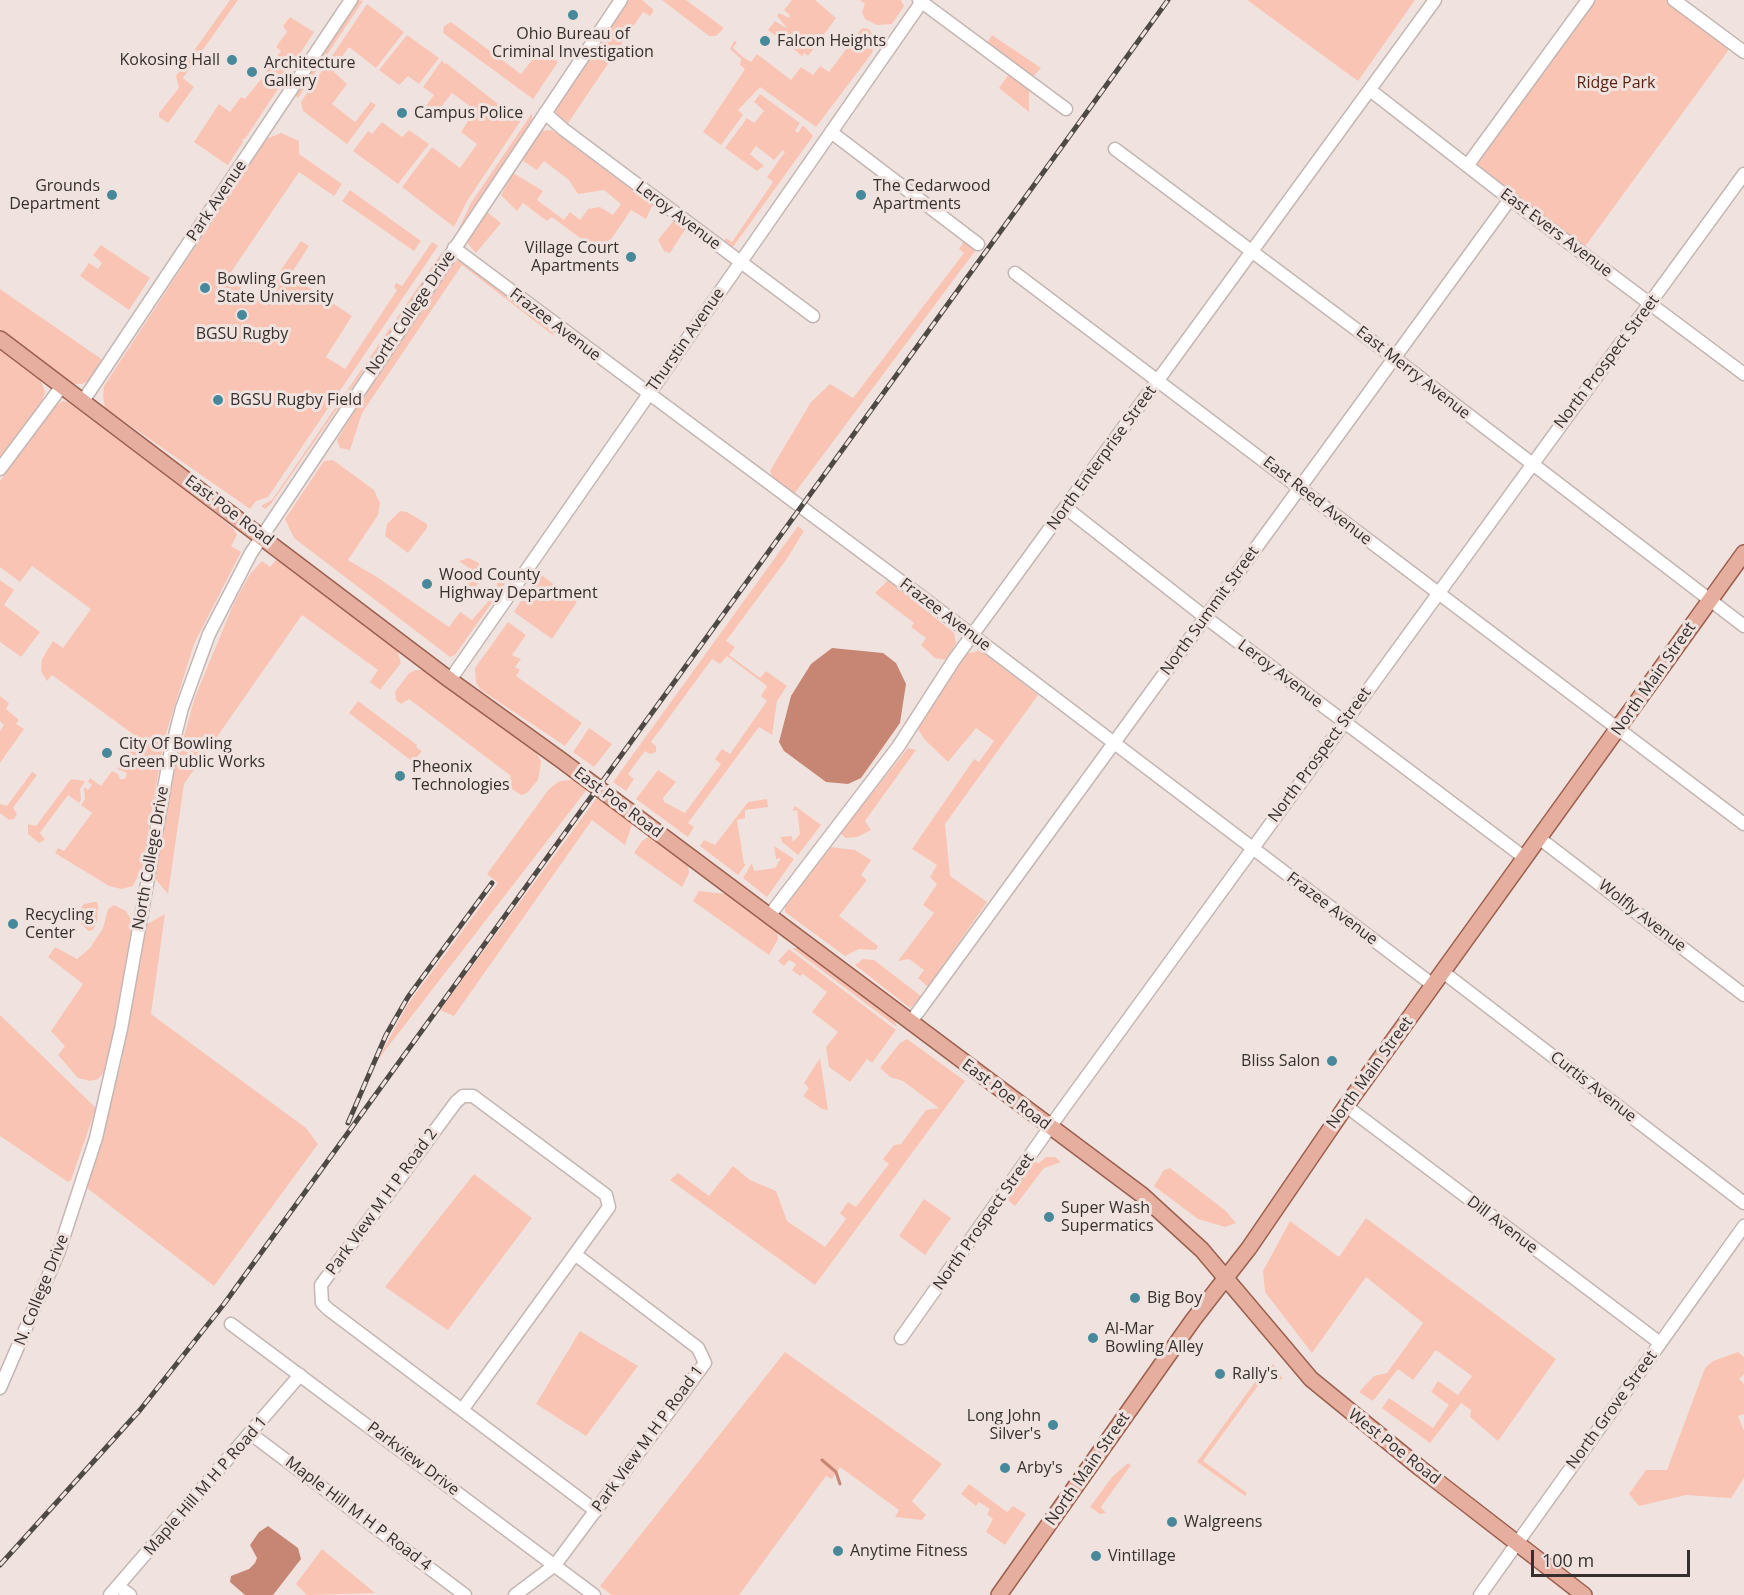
<!DOCTYPE html>
<style>
body{margin:0}
#map{position:relative;width:1744px;height:1595px;overflow:hidden;background:#f0e3df;font-family:"Open Sans",sans-serif}
canvas{display:block}
.scale{position:absolute;left:1531px;top:1550px;width:159px;height:27px;box-sizing:border-box;border:3px solid #35302e;border-top:0;padding-left:8px;font-size:18px;line-height:21px;white-space:nowrap;color:#35302e;-webkit-text-stroke:4px #f0e3df;paint-order:stroke}
</style>
<div id="map">
<canvas width="1744" height="1595"></canvas>
<div class="scale">100 m</div>
</div>
<script>
const g = document.querySelector('canvas').getContext('2d');
g.lineJoin = 'round';
function fillPath(path, color) {
  g.fillStyle = color;
  g.fill(path, 'evenodd');
}
function toPath(rows) {
  const path = new Path2D();
  for (const r of rows) {
    path.moveTo(r[0], r[1]);
    for (let i = 2; i < r.length; i += 2) path.lineTo(r[i], r[i + 1]);
  }
  return path;
}
function trace(path, color, width, dash) {
  g.strokeStyle = color;
  g.lineWidth = width;
  g.lineCap = dash ? 'butt' : 'round';
  g.setLineDash(dash || []);
  g.stroke(path);
}
function label(font, color, halo, rows, align = 'center') {
  g.font = font + ' "Open Sans",sans-serif';
  g.lineWidth = 6;
  g.setLineDash([]);
  g.textBaseline = 'middle';
  g.strokeStyle = halo;
  g.fillStyle = color;
  for (const [text, x, y, turn = 0] of rows) {
    g.save();
    g.translate(x, y);
    g.rotate((+turn || 0) * Math.PI / 180);
    g.textAlign = isNaN(turn) ? turn : align;
    if (halo) g.strokeText(text, 0, 0);
    g.fillText(text, 0, 0);
    g.restore();
  }
}
const green = toPath([
 [230,0,238,0,183,78,194,87,168,123,159,117,159,113,179,88,176,76],
 [358,0,363,1,298,98,294,95],
 [627,0,642,0,653,9,653,12,650,16,643,12,568,123,557,116,555,109],
 [662,0,686,0,724,28,716,36,709,36],
 [792,0,815,0,836,18,808,56,804,53,802,56,768,30,775,21,788,29,777,16,779,13,789,18,790,15,784,10],
 [860,0,901,0,904,6,892,24,877,25,865,19,862,12,865,4],
 [1247,0,1415,0,1358,81],
 [1588,0,1674,0,1733,44,1581,252,1467,166],
 [367,4,404,32,376,68,349,47,332,70,347,84,332,104,355,122,371,102,376,105,347,144,303,111,301,102],
 [290,17,314,32,280,84,265,73,281,51,276,47,287,32,283,26],
 [451,22,521,74,532,60,545,53,558,62,533,99,443,33,444,26],
 [862,28,869,29,875,40,872,53,816,127,760,87,738,110,743,115,721,145,703,132,745,69,740,65,741,59,730,49,734,41,737,42,733,48,744,58,751,62,757,54,791,80,801,67,813,75,820,66,829,72],
 [407,35,439,58,419,84,408,76,399,85,379,70],
 [992,35,1041,68,1033,77,987,43],
 [442,60,444,64,446,63,512,115,522,119,467,201,454,227,402,187,432,147,460,168,477,144,461,132,475,110,452,93,437,112,426,106,434,95,423,87],
 [1008,75,1029,90,1029,112,999,88],
 [262,78,278,89,245,139,242,139,243,142,228,165,226,164,194,142,219,104,230,112,241,97,245,99],
 [760,94,800,123,795,131,798,133,803,125,813,136,733,247,724,242,726,238,732,242,773,182,767,177,785,152,783,150,774,160,756,146,750,154,764,166,757,171,725,148,747,118,754,123,764,111,754,102],
 [532,113,532,120,525,132,462,227,458,230,471,203],
 [382,122,402,137,409,130,429,144,398,184,353,151,368,131,372,134],
 [552,130,653,204,646,219,631,210,612,238,596,250,552,217,547,221,523,203,517,211,501,195,513,173,543,191,537,200,564,220,570,212,580,220,588,209,600,207,613,215,621,204,604,190,578,194,569,180,544,161,537,170,520,159,540,131],
 [281,133,299,141,299,154,342,184,334,196,299,172,227,278,260,300,301,241,309,246,290,275,352,316,326,357,345,369,397,290,394,287,396,283,402,286,432,242,438,246,268,497,256,501,250,509,105,408,103,396,104,386,266,139],
 [350,190,421,241,414,251,342,201],
 [487,212,501,223,476,253,468,244,469,238],
 [675,219,686,228,670,253,664,251,658,240],
 [965,240,975,251,794,494,773,478,770,471,811,402,830,384,853,398,964,253,959,249],
 [101,245,150,278,129,310,80,276,89,263,98,269,102,263,93,255],
 [442,252,439,261,385,340,271,504,265,509,261,506,272,500],
 [458,260,465,262,551,327,554,336,462,265,362,413,350,450,340,448,337,440,379,370,449,266],
 [0,289,100,358,103,362,91,380,82,384,69,384,29,356,0,329],
 [0,349,40,379,45,392,41,404,0,461],
 [64,401,74,404,233,528,237,535,231,546,241,552,194,644,164,740,142,868,133,886,121,889,109,886,55,853,58,848,64,851,92,813,81,805,85,799,84,787,88,790,92,785,88,782,90,778,101,786,112,771,118,774,120,779,125,779,127,773,117,769,119,766,117,764,137,737,52,675,47,681,41,671,42,659,53,641,63,648,91,609,32,566,20,582,0,567,0,481,57,404],
 [333,460,374,490,380,503,378,515,348,560,377,577,449,627,460,612,472,620,492,597,500,577,505,584,455,655,450,657,294,538,285,519,324,461],
 [400,511,407,512,427,524,427,528,408,553,385,536,387,524],
 [798,526,804,531,786,560,726,641,735,647,729,655,760,678,766,671,787,686,777,701,772,735,759,727,688,823,694,827,688,837,636,799,658,770,676,782,663,798,664,802,685,813,721,764,715,759,722,749,730,754,767,701,761,696,767,686,727,656,720,664,712,659,651,742,656,746,656,752,650,754,645,751,628,774,634,779,626,791,613,782],
 [469,558,479,563,481,577,471,597,462,591,475,572,459,561],
 [276,560,284,563,397,649,401,663,380,690,370,682,378,670,302,615,184,784,168,894,153,876,172,779,195,697,234,603,250,574,262,561,270,567],
 [539,573,577,602,552,639,514,612],
 [0,580,14,590,4,605,40,632,21,657,0,642],
 [888,580,954,633,956,643,946,660,935,658,921,645,926,638,911,627,914,623,875,593],
 [508,622,526,635,512,655,521,659,515,667,520,670,516,676,582,723,565,746,481,690,476,683,475,668],
 [981,650,1038,695,945,824,950,876,987,902,928,987,918,978,924,970,909,959,898,961,934,913,923,905,937,884,930,877,937,865,912,849,974,759,979,762,994,741,976,728,948,762,924,739,917,727,966,654],
 [416,670,425,670,535,751,541,761,540,769,538,780,527,793,521,795,512,789,507,783,511,776,409,699,401,704,396,700,395,692,409,673],
 [0,696,9,703,6,709,19,720,16,724,24,729,0,763,0,731,4,725,0,721],
 [358,701,417,745,416,747,422,751,413,762,349,713],
 [589,728,612,744,594,767,573,752],
 [908,748,916,750,865,821,871,830,857,837,846,838,840,833],
 [32,772,37,775,13,808,17,814,14,819,9,820,0,813,0,804,7,806],
 [71,779,85,781,80,789,81,800,79,803,68,795,40,833,45,840,39,843,28,834,28,824,36,826],
 [567,780,574,780,588,788,377,1061,408,1004,498,883,487,874,549,789,558,782],
 [599,795,633,822,625,845,592,820,454,1016,440,1010],
 [767,799,768,807,745,810,745,818,737,820,744,864,746,864,738,875,700,846,704,840,715,845,748,802],
 [795,806,821,825,798,855,782,842,781,837,792,836,793,842,800,834,797,810,792,811],
 [650,836,688,863,689,873,682,887,634,853,642,841],
 [774,846,794,859,767,897,743,878,752,863,754,871,775,868,781,858,776,859],
 [830,847,855,850,871,860,861,875,867,880,839,916,878,946,876,950,859,949,845,956,785,912,785,904],
 [699,891,726,894,777,931,778,939,769,955,693,901],
 [93,902,97,902,98,906,97,921,93,930,88,931,81,923,78,911,84,904],
 [114,905,126,911,133,923,106,1070,98,1079,90,1081,78,1078,58,1055,65,1046,51,1031,83,984,48,957,55,947,77,959,90,948,103,928,108,909],
 [165,914,151,1014,306,1128,318,1144,214,1286,87,1188,121,1064,144,926],
 [792,948,800,948,894,1020,897,1027],
 [789,949,896,1030,872,1063,867,1059,850,1082,829,1067,826,1047,838,1032,812,1012,827,992,803,974,800,976,792,970,796,964,789,960,784,966,778,961],
 [863,959,874,960,921,996,921,999,910,1008,855,965],
 [0,1015,96,1108,71,1180,68,1182,0,1136],
 [907,1039,965,1081,815,1285,670,1180,678,1173,709,1196,733,1166,750,1180,776,1191,787,1221,825,1247,846,1219,840,1213,848,1202,856,1207,889,1164,883,1159,894,1145,901,1144,926,1110,939,1108,903,1081,890,1077,880,1068,900,1043],
 [820,1058,828,1110,822,1109,803,1096,809,1088,804,1083],
 [1046,1157,1055,1157,1061,1162,1044,1168,1015,1206,1008,1200,1011,1191,1035,1162,1039,1163],
 [1170,1168,1226,1211,1236,1223,1225,1227,1198,1219,1154,1186,1164,1170],
 [474,1174,532,1218,448,1330,385,1287],
 [924,1199,951,1218,925,1255,899,1236],
 [1366,1218,1556,1359,1498,1441,1470,1417,1471,1410,1461,1403,1430,1443,1382,1408,1389,1398,1433,1428,1449,1405,1431,1392,1438,1381,1458,1395,1472,1376,1436,1350,1413,1380,1398,1369,1373,1401,1359,1392,1374,1376,1387,1373,1423,1323,1366,1277,1312,1353,1265,1292,1263,1271,1290,1221,1339,1257],
 [580,1331,638,1366,586,1436,536,1404],
 [785,1352,942,1464,912,1501,926,1515,922,1520,895,1517,899,1510,840,1467,832,1479,826,1476,739,1595,612,1595,600,1586],
 [1738,1352,1744,1357,1744,1374,1739,1379,1744,1384,1744,1414,1738,1416,1744,1431,1744,1478,1731,1498,1686,1495,1639,1506,1629,1494,1646,1470,1667,1470,1705,1368,1713,1361],
 [1273,1364,1283,1379,1278,1380,1268,1372,1203,1461,1247,1493,1245,1496,1197,1462,1266,1367],
 [1128,1463,1131,1465,1101,1507,1106,1513,1100,1514,1090,1507,1112,1477],
 [969,1484,1007,1512,1013,1506,1026,1514,1005,1545,986,1532,993,1519,987,1514,990,1509,979,1502,976,1506,961,1494],
 [322,1549,375,1593,307,1595,296,1584]
]);
const water = toPath([
 [832,648,883,653,896,663,906,684,900,723,861,778,848,784,826,782,784,751,779,742,791,696,811,664],
 [268,1526,298,1548,301,1559,273,1595,245,1595,230,1582,231,1576,249,1569,255,1563,257,1558,250,1545,259,1532]
]);
const stream = toPath([
 [822,1460,836,1472,840,1484]
]);
const minor = toPath([
 [919,0,1066,109],
 [1674,0,1744,52],
 [1370,90,1510,199,1744,374],
 [545,113,563,129,813,316],
 [831,132,978,244],
 [1115,149,1393,357,1744,626],
 [1467,166,1588,0],
 [454,248,918,594,1433,985],
 [1015,273,1744,824],
 [83,401,351,0],
 [0,469,62,386],
 [1066,508,1205,617,1525,858],
 [450,680,923,0],
 [1539,838,1744,995],
 [769,916,898,747,954,660,1435,0],
 [1443,972,1744,1203],
 [910,1023,1510,199],
 [1346,1106,1660,1343],
 [231,1324,594,1595],
 [901,1338,1060,1113,1744,174],
 [0,1388,59,1251,96,1138,121,1029,170,755,182,708,209,634,251,553,621,0],
 [462,1410,609,1207,606,1195,473,1096,463,1096,456,1102,321,1285,322,1303,328,1309,596,1511],
 [251,1434,465,1595],
 [118,1586,130,1595],
 [110,1595,300,1375],
 [515,1595,555,1565,705,1363,698,1348,576,1255],
 [1480,1595,1744,1226]
]);
const major = toPath([
 [0,339,450,680,561,760,1142,1195,1202,1250,1311,1379,1420,1468,1584,1595],
 [999,1595,1193,1320,1249,1248,1346,1106,1744,553]
]);
const rail = toPath([
 [348,1123,386,1035,408,997,492,883],
 [0,1565,140,1410,224,1304,1168,0]
]);
const markers = [
 [573,15,6,"#47899a"],
 [765,41,6,"#47899a"],
 [232,60,6,"#47899a"],
 [252,72,6,"#47899a"],
 [402,113,6,"#47899a"],
 [112,195,6,"#47899a"],
 [861,195,6,"#47899a"],
 [631,257,6,"#47899a"],
 [205,288,6,"#47899a"],
 [242,315,6,"#47899a"],
 [218,400,6,"#47899a"],
 [427,584,6,"#47899a"],
 [107,753,6,"#47899a"],
 [400,776,6,"#47899a"],
 [13,924,6,"#47899a"],
 [1332,1061,6,"#47899a"],
 [1049,1217,6,"#47899a"],
 [1135,1298,6,"#47899a"],
 [1093,1338,6,"#47899a"],
 [1220,1374,6,"#47899a"],
 [1053,1425,6,"#47899a"],
 [1005,1468,6,"#47899a"],
 [1172,1522,6,"#47899a"],
 [838,1551,6,"#47899a"],
 [1096,1556,6,"#47899a"]
];
const poiNames = [
 ["Ohio Bureau of",573,34,"center"],
 ["Criminal Investigation",573,52,"center"],
 ["Falcon Heights",777,41],
 ["Kokosing Hall",220,60,"right"],
 ["Architecture",264,63],
 ["Gallery",264,81],
 ["Campus Police",414,113],
 ["Grounds",100,186,"right"],
 ["Department",100,204,"right"],
 ["The Cedarwood",873,186],
 ["Apartments",873,204],
 ["Village Court",619,248,"right"],
 ["Apartments",619,266,"right"],
 ["Bowling Green",217,279],
 ["State University",217,297],
 ["BGSU Rugby",242,334,"center"],
 ["BGSU Rugby Field",230,400],
 ["Wood County",439,575],
 ["Highway Department",439,593],
 ["City Of Bowling",119,744],
 ["Green Public Works",119,762],
 ["Pheonix",412,767],
 ["Technologies",412,785],
 ["Recycling",25,915],
 ["Center",25,933],
 ["Bliss Salon",1320,1061,"right"],
 ["Super Wash",1061,1208],
 ["Supermatics",1061,1226],
 ["Big Boy",1147,1298],
 ["Al-Mar",1105,1329],
 ["Bowling Alley",1105,1347],
 ["Rally's",1232,1374],
 ["Long John",1041,1416,"right"],
 ["Silver's",1041,1434,"right"],
 ["Arby's",1017,1468],
 ["Walgreens",1184,1522],
 ["Anytime Fitness",850,1551],
 ["Vintillage",1108,1556]
];
const parkNames = [
 ["Ridge Park",1616,83]
];
const streetNames = [
 ["Park Avenue",217,201,-56],
 ["Leroy Avenue",678,216,37],
 ["East Evers Avenue",1556,233,37],
 ["North College Drive",411,313,-56],
 ["Frazee Avenue",555,325,37],
 ["Thurstin Avenue",686,340,-55],
 ["North Prospect Street",1607,362,-53],
 ["East Merry Avenue",1413,373,38],
 ["North Enterprise Street",1102,458,-54],
 ["East Reed Avenue",1317,501,38],
 ["East Poe Road",229,511,37],
 ["North Summit Street",1210,611,-54],
 ["Frazee Avenue",945,615,37],
 ["Leroy Avenue",1280,674,37],
 ["North Main Street",1654,679,-55],
 ["North Prospect Street",1320,755,-54],
 ["East Poe Road",618,803,37],
 ["North College Drive",151,858,-80],
 ["Frazee Avenue",1332,909,37],
 ["Wolfly Avenue",1642,916,38],
 ["North Main Street",1370,1073,-54],
 ["Curtis Avenue",1593,1087,38],
 ["East Poe Road",1006,1095,37],
 ["Park View M H P Road 2",382,1202,-54],
 ["North Prospect Street",984,1222,-55],
 ["Dill Avenue",1502,1225,37],
 ["N. College Drive",42,1290,-68],
 ["North Grove Street",1612,1410,-54],
 ["Park View M H P Road 1",648,1439,-54],
 ["West Poe Road",1394,1447,38],
 ["Parkview Drive",413,1459,37],
 ["North Main Street",1088,1469,-55],
 ["Maple Hill M H P Road 1",206,1486,-49],
 ["Maple Hill M H P Road 4",358,1514,37]
];
fillPath(green, '#fac4b4');
fillPath(water, '#c78673');
trace(stream, '#c78673', 3);
trace(minor, '#c4b6b3', 15);
trace(major, '#9c5f4e', 18);
trace(minor, '#fff', 12);
trace(major, '#e5ae9f', 15);
trace(rail, '#4f4946', 5);
trace(rail, '#f0e3df', 3, [9]);
for (const [x, y, r, color] of markers) {
  const dot = new Path2D();
  dot.arc(x, y, r, 0, 2 * Math.PI);
  g.fillStyle = color;
  g.fill(dot);
  trace(dot, '#f0e3df', 2);
}
label('16px', '#35302e', '#f0e3df', poiNames, 'left');
label('16px', '#5b1f0d', '#f0e3df', parkNames);
label('16px', '#35302e', '#f0e3df', streetNames);
</script>
